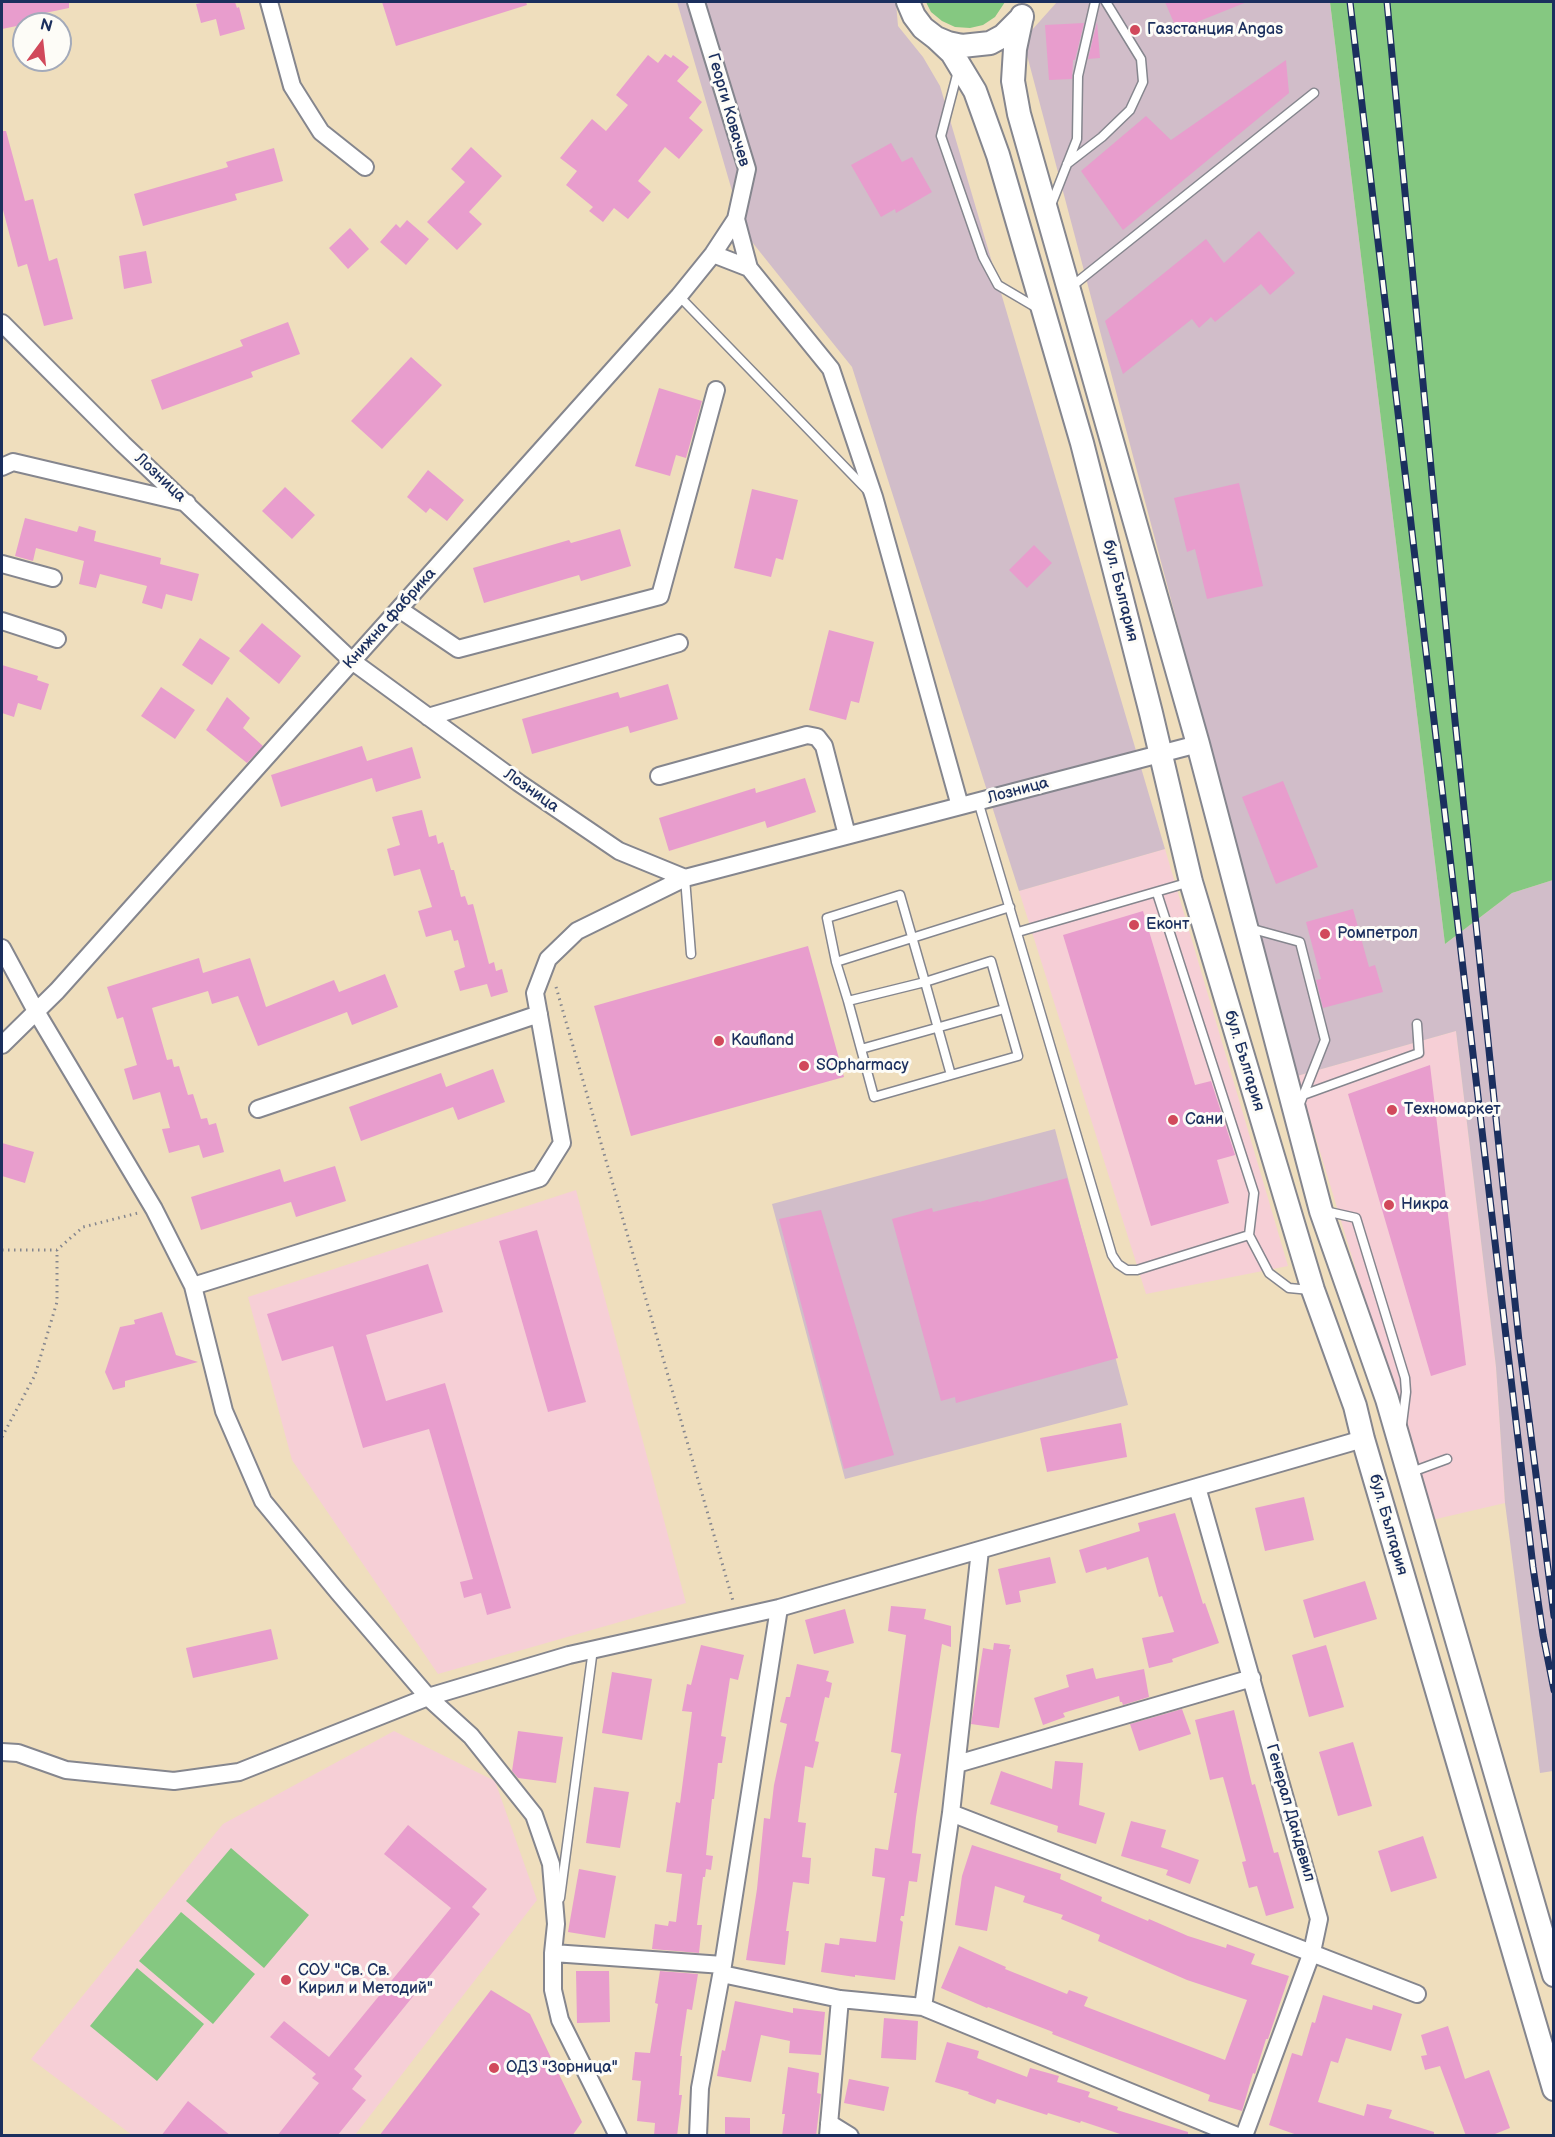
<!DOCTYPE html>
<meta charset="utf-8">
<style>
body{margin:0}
#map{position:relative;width:1555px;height:2137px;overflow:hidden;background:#efdebd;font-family:"Balsamiq Sans",sans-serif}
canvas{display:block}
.frame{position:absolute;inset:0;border:3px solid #1b2f5e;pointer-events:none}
.north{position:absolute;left:12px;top:12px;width:60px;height:60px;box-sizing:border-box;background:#fdfcf7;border:2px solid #a3aaba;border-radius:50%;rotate:15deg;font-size:16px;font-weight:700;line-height:24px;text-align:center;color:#1b2f5e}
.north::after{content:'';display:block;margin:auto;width:21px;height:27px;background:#d1495b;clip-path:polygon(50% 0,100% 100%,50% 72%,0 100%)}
</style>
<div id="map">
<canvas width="1555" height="2137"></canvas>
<div class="frame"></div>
<div class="north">N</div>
</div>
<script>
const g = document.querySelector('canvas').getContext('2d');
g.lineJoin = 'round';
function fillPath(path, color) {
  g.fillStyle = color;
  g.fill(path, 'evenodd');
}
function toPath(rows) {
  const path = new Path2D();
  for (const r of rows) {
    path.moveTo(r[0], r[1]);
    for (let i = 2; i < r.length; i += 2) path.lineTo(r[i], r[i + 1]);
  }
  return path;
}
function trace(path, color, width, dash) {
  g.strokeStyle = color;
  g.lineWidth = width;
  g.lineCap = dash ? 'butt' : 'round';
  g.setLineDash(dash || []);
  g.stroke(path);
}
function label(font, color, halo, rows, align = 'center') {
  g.font = font + ' "Balsamiq Sans",sans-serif';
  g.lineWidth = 6;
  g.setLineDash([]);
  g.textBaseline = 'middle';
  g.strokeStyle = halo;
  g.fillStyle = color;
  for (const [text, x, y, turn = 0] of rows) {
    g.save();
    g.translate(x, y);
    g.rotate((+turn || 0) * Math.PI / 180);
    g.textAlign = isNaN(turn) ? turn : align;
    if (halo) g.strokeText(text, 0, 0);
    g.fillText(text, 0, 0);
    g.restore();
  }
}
const built = toPath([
 [1165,849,1288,1266,1146,1294,1019,891],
 [1456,1031,1496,1367,1505,1503,1432,1520,1297,1076],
 [576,1190,686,1603,438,1674,292,1460,248,1297],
 [394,1731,495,1781,537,1900,355,2135,132,2135,31,2059,223,1824]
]);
const industrial = toPath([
 [677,2,896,2,898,26,923,57,940,86,1165,849,1019,891,852,367,744,232],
 [1057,2,1330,2,1445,944,1512,893,1553,880,1553,1771,1540,1773,1505,1503,1496,1367,1456,1031,1297,1076,1023,40],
 [1055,1129,1128,1405,845,1479,772,1204]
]);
const green = toPath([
 [926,2,1005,2,995,17,983,25,970,28,955,27,942,21,931,12],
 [1330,2,1553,2,1553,880,1512,893,1445,944],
 [231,1848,309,1915,264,1968,186,1901],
 [181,1912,255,1974,213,2024,139,1961],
 [137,1968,204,2024,157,2081,90,2026]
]);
const building = toPath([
 [2,2,69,2,69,8,40,14,41,21,2,29],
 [206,2,235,2,237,8,239,7,245,29,220,36,216,19,201,23,196,4],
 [382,2,526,2,527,5,396,46],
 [1165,2,1247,2,1177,30],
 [1097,22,1100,58,1088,59],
 [1084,23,1075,60,1073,60,1072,79,1049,80,1045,25],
 [665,54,671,58,673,55,689,67,677,81,702,102,689,118,703,130,679,159,665,147,638,181,651,192,628,219,614,208,603,222,589,211,593,207,566,185,577,171,560,158,592,119,606,131,628,105,616,95,648,55,658,63],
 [1286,60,1289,93,1123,230,1081,171,1146,116,1171,140],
 [2,131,6,131,25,201,33,199,49,261,57,258,73,319,44,326,27,264,18,267,2,206],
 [891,143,902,162,912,157,932,192,896,213,895,209,881,217,851,165],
 [471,147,502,176,469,212,482,224,457,250,427,222,465,182,451,169],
 [274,148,283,181,235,194,237,200,143,226,134,194,228,167,226,162],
 [407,220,429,239,406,265,380,242,396,224,400,228],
 [350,228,369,249,348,269,329,248],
 [1259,231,1295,273,1270,295,1261,284,1215,322,1211,317,1199,328,1192,319,1123,374,1105,321,1206,239,1224,263],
 [146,251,152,283,124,289,119,256],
 [288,322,300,354,251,372,253,377,162,410,151,380,243,346,240,340],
 [411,357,442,385,382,449,351,421],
 [659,388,702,401,686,458,676,455,670,476,635,466],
 [428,470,464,500,447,521,430,508,426,513,407,497],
 [1239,483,1263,586,1207,599,1195,549,1187,552,1174,498],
 [285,487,315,515,292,539,262,511],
 [752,489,798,500,783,560,776,558,771,577,734,568],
 [25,518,77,532,79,526,96,531,94,541,161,558,160,564,199,574,192,601,166,594,162,609,142,603,147,586,100,574,96,588,79,584,84,561,36,548,33,561,15,556],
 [620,529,631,566,581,581,579,575,484,603,473,568,569,540,571,543],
 [1034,545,1052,563,1027,588,1009,570],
 [262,623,301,656,279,684,239,651],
 [829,630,874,642,859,703,851,701,846,720,809,710],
 [200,638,230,658,212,685,182,665],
 [2,665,38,676,37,680,49,684,41,710,18,703,14,717,2,713],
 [668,684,678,719,630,733,628,726,532,754,522,719,618,692,620,698],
 [161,687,195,710,175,739,141,716],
 [227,697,250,718,243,728,263,746,247,763,206,730],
 [362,746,367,761,412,747,421,778,376,792,372,778,281,807,271,775],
 [805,778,816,812,767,828,765,821,669,851,659,818,755,788,756,793],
 [1283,781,1318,867,1276,884,1242,797],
 [422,810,429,837,436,835,438,844,443,842,451,870,454,870,461,897,465,896,468,905,473,904,489,964,494,962,496,971,502,969,508,992,491,997,487,984,460,991,454,971,465,967,458,940,454,941,451,930,426,937,418,911,432,907,420,869,394,876,387,849,400,845,392,817],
 [1353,909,1369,967,1375,965,1383,992,1323,1008,1316,980,1321,979,1306,922],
 [1143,911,1195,1085,1211,1081,1235,1155,1217,1160,1229,1203,1151,1226,1063,935],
 [808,946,844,1077,631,1136,594,1006],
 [199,958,203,973,250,958,266,1007,334,980,339,992,385,974,398,1007,352,1025,347,1012,258,1046,238,996,212,1004,208,991,152,1008,167,1060,172,1059,174,1067,179,1066,188,1095,193,1094,201,1119,207,1118,209,1125,216,1123,224,1152,203,1158,199,1145,169,1153,162,1129,170,1128,160,1092,133,1100,124,1069,137,1065,123,1017,117,1019,107,987],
 [1430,1065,1466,1365,1431,1376,1348,1094],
 [493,1069,505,1102,458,1120,453,1107,361,1141,349,1107,441,1073,446,1087],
 [2,1143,34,1152,25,1183,2,1176],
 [335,1166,346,1201,296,1217,291,1202,201,1230,191,1197,280,1169,284,1182],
 [1067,1178,1118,1358,956,1403,955,1397,941,1401,892,1219,932,1208,933,1212,978,1201,979,1202],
 [821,1210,894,1455,844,1469,779,1219],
 [537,1230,586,1402,548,1412,499,1241],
 [428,1264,443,1312,366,1335,386,1401,445,1383,511,1608,487,1615,481,1593,464,1598,460,1582,473,1579,429,1429,363,1448,333,1346,282,1361,267,1314],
 [162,1312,176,1355,198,1362,125,1381,125,1387,113,1390,105,1372,120,1327,135,1324,134,1320],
 [1121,1423,1127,1457,1047,1472,1040,1438],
 [1304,1497,1314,1540,1265,1551,1255,1508],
 [1175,1513,1203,1604,1205,1603,1219,1643,1172,1659,1173,1662,1149,1668,1142,1638,1174,1632,1162,1596,1159,1597,1148,1557,1107,1570,1106,1567,1086,1573,1079,1550,1140,1531,1138,1523],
 [1050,1557,1056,1583,1019,1591,1021,1602,1006,1605,998,1569],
 [1365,1581,1377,1619,1314,1638,1303,1600],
 [891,1606,926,1609,924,1619,951,1626,951,1647,942,1644,916,1817,912,1853,921,1854,917,1882,909,1881,904,1916,901,1916,900,1920,903,1922,895,1980,855,1975,855,1977,821,1972,825,1943,839,1945,840,1938,876,1942,885,1878,872,1876,875,1848,888,1850,897,1793,894,1793,901,1754,891,1752,906,1635,888,1631],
 [845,1609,854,1643,814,1654,805,1620],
 [271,1629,278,1659,193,1678,186,1648],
 [994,1643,1010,1645,1009,1649,1011,1649,999,1728,971,1724,983,1648,993,1650],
 [701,1645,744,1655,738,1680,730,1678,721,1736,726,1737,722,1763,718,1763,714,1799,712,1799,706,1855,713,1856,711,1870,706,1869,705,1877,703,1877,697,1925,702,1925,699,1953,652,1949,655,1924,668,1926,669,1921,676,1922,682,1874,666,1872,676,1802,680,1803,692,1712,682,1711,687,1684,691,1685],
 [1326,1645,1344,1707,1309,1717,1292,1655],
 [797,1664,829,1671,826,1681,832,1683,829,1698,825,1697,815,1741,819,1742,813,1768,805,1766,798,1822,806,1823,802,1857,811,1858,809,1884,793,1882,786,1931,789,1931,785,1965,746,1960,757,1889,764,1818,770,1819,774,1785,787,1724,780,1722,786,1697,790,1697],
 [1093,1668,1096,1679,1144,1669,1149,1697,1123,1705,1122,1702,1120,1702,1119,1696,1063,1713,1065,1717,1043,1725,1034,1698,1069,1687,1066,1675],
 [612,1672,652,1679,642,1740,602,1733],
 [1182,1709,1191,1734,1139,1751,1130,1724],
 [1234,1710,1252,1785,1255,1784,1274,1853,1278,1852,1294,1908,1266,1916,1257,1886,1249,1888,1242,1862,1246,1861,1223,1777,1210,1780,1195,1720],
 [518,1731,563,1737,556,1783,518,1778,512,1771],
 [1353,1742,1372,1806,1338,1816,1319,1752],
 [1055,1761,1083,1763,1079,1805,1105,1813,1096,1844,1057,1832,1058,1826,990,1804,1001,1771,1052,1789],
 [594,1787,629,1792,620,1848,586,1843],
 [1131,1821,1166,1830,1161,1847,1199,1860,1190,1884,1166,1875,1168,1870,1121,1856],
 [408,1825,487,1889,472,1907,480,1914,354,2069,362,2076,352,2089,366,2100,337,2136,277,2136,319,2083,312,2078,316,2074,270,2037,284,2021,329,2057,451,1908,384,1854],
 [1423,1836,1437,1878,1391,1892,1378,1851],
 [972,1845,1061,1874,1060,1879,1102,1897,1101,1901,1148,1921,1149,1919,1188,1936,1226,1948,1227,1944,1255,1954,1251,1964,1289,1976,1268,2039,1266,2039,1255,2074,1253,2073,1242,2111,1208,2101,1210,2095,1052,2034,1053,2032,988,2007,987,2008,941,1988,959,1946,1006,1967,1005,1969,1067,1994,1069,1990,1088,1997,1084,2006,1225,2060,1247,2000,1187,1980,1132,1956,1098,1941,1100,1935,1061,1919,1063,1915,1023,1902,1025,1896,995,1886,987,1931,955,1925,962,1876],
 [579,1869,616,1876,605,1938,568,1932],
 [576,1971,609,1971,610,2022,577,2023],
 [660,1971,698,1974,692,2010,687,2009,680,2056,682,2056,679,2095,682,2095,677,2136,654,2136,655,2123,637,2121,641,2081,632,2080,635,2052,650,2053,658,2004,655,2003],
 [491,1990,530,2014,582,2122,572,2136,379,2136],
 [1323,1995,1372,2010,1373,2005,1402,2014,1391,2051,1346,2038,1338,2063,1331,2061,1318,2102,1364,2116,1367,2104,1392,2110,1389,2118,1434,2132,1434,2136,1300,2136,1269,2125,1292,2053,1302,2056,1312,2022,1315,2023],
 [735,2001,793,2013,793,2008,825,2012,821,2055,789,2053,790,2041,761,2035,751,2082,717,2076,722,2050,725,2051],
 [884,2018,918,2021,916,2060,881,2058],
 [1448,2026,1465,2079,1489,2070,1510,2128,1490,2136,1466,2136,1440,2066,1425,2070,1421,2056,1427,2055,1421,2035],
 [947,2042,979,2051,977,2058,1027,2077,1030,2068,1059,2076,1057,2082,1090,2092,1088,2097,1118,2107,1117,2110,1188,2132,1188,2136,1126,2136,1081,2121,1080,2123,1048,2113,1047,2115,997,2099,995,2104,968,2094,969,2092,935,2082],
 [788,2067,819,2073,817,2093,821,2094,816,2136,782,2136,785,2114,782,2114],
 [849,2079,889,2087,884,2111,844,2103],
 [188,2101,231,2136,161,2136],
 [725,2117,750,2118,750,2136,725,2136]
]);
const path = toPath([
 [556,987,733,1601],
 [2,1250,57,1250,83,1227,138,1213],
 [2,1437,35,1375,57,1302,57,1250]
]);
const lane = toPath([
 [958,71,941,136,983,257,998,285,1037,308],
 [1067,164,1102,137,1130,110,1143,82,1141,59,1106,2],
 [1051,205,1077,139,1078,76,1095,2],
 [1071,287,1314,93],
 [679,296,869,492],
 [978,801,1112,1255,1118,1264,1127,1270,1137,1270,1249,1235],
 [685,878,691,954],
 [1157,893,1254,1193,1249,1235,1269,1273,1289,1288,1310,1290],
 [1249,928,1300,942,1325,1040,1299,1106],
 [1018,932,1190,882],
 [836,962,1010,907],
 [848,1001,836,962,827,918,900,895,925,982,951,1075,1018,1056,991,961,925,982,848,1001,874,1097,951,1075],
 [861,1049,1004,1009],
 [1303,1095,1419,1053,1417,1024],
 [1325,1211,1356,1218,1405,1378,1406,1392,1402,1424],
 [1409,1473,1447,1459],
 [560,1898,593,1649]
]);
const street = toPath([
 [269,2,292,86,321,132,365,167],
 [736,219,749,268],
 [713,254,749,268,831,369,874,497,960,806],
 [2,323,123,444,352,661,519,783,619,851,685,878,1198,744],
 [2,467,13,462,187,503],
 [2,564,53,578],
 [399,609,458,649,660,596,716,390],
 [2,621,57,639],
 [428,717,679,643],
 [659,776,807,735,817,737,824,746,847,835],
 [2,948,37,1013,154,1209,193,1286,224,1411,263,1501,338,1592,428,1697,471,1736,534,1815,551,1864,556,1924,553,1953,553,1990,560,2020,618,2136],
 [2,1045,57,991,679,296,713,254,736,219,747,169,696,2],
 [258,1109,539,1014],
 [193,1286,540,1178,562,1143,535,993,548,959,577,931,685,878],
 [1197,1487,1319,1919,1312,1952,1244,2136],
 [2,1752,18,1753,66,1770,174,1781,239,1772,428,1697,569,1655,779,1608,1363,1439],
 [957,1764,1252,1678],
 [951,1813,1417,1994],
 [553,1953,723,1965],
 [722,1974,840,1999,923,2007,1237,2136],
 [923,2007,951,1813,980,1550],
 [829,2123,850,2136],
 [698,2136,700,2088,723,1965,779,1608],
 [828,2136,840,1999]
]);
const secondary = toPath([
 [908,2,914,16,923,28,936,38,948,43,962,46,990,43,1003,36,1022,17],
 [1022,16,1015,49,1013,81,1019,114,1198,744,1321,1211,1387,1399,1554,1975],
 [936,38,952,53,975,91,998,155,1082,443,1151,713,1191,882,1313,1290,1355,1406,1363,1439,1554,2089]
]);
const rail = toPath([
 [1350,2,1533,1567,1543,1635,1554,1690],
 [1387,2,1454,711,1519,1341,1554,1616]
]);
const markers = [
 [1135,30,6,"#d1495b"],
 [1134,925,6,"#d1495b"],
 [1325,934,6,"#d1495b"],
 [719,1041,6,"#d1495b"],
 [804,1066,6,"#d1495b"],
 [1392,1110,6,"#d1495b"],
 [1173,1120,6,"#d1495b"],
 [1389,1205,6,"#d1495b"],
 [286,1980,6,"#d1495b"],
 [494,2068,6,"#d1495b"]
];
const poiNames = [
 ["Газстанция Angas",1147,30],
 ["Еконт",1146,925],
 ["Ромпетрол",1337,934],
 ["Kaufland",731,1041],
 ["SOpharmacy",816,1066],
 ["Техномаркет",1404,1110],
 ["Сани",1185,1120],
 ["Никра",1401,1205],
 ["СОУ \"Св. Св.",298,1971],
 ["Кирил и Методий\"",298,1989],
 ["ОДЗ \"Зорница\"",506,2068]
];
const streetNames = [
 ["Георги Ковачев",728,110,74],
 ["Лозница",160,478,43],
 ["бул. България",1120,591,76],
 ["Книжна фабрика",390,619,-48],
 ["Лозница",531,791,35],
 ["Лозница",1018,791,-15],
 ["бул. България",1244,1061,73],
 ["бул. България",1388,1525,74],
 ["Генерал Дандевил",1290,1813,74]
];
fillPath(built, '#f6cfd6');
fillPath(industrial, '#d1bdc9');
fillPath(green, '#85c881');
fillPath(building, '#e89dcd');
trace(lane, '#85868e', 11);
trace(street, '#85868e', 20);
trace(secondary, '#85868e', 26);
trace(path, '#85868e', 3, [1.5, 4.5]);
trace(lane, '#fff', 8);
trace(street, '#fff', 16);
trace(secondary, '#fff', 22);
trace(rail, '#1b2f5e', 7);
trace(rail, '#fdfcf7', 4.5, [14]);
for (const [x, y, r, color] of markers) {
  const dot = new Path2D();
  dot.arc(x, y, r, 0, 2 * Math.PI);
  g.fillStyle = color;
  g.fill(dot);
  trace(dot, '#fdfcf7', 2);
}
label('16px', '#1b2f5e', '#fdfcf7', poiNames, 'left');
label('16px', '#1b2f5e', '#fdfcf7', streetNames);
</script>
